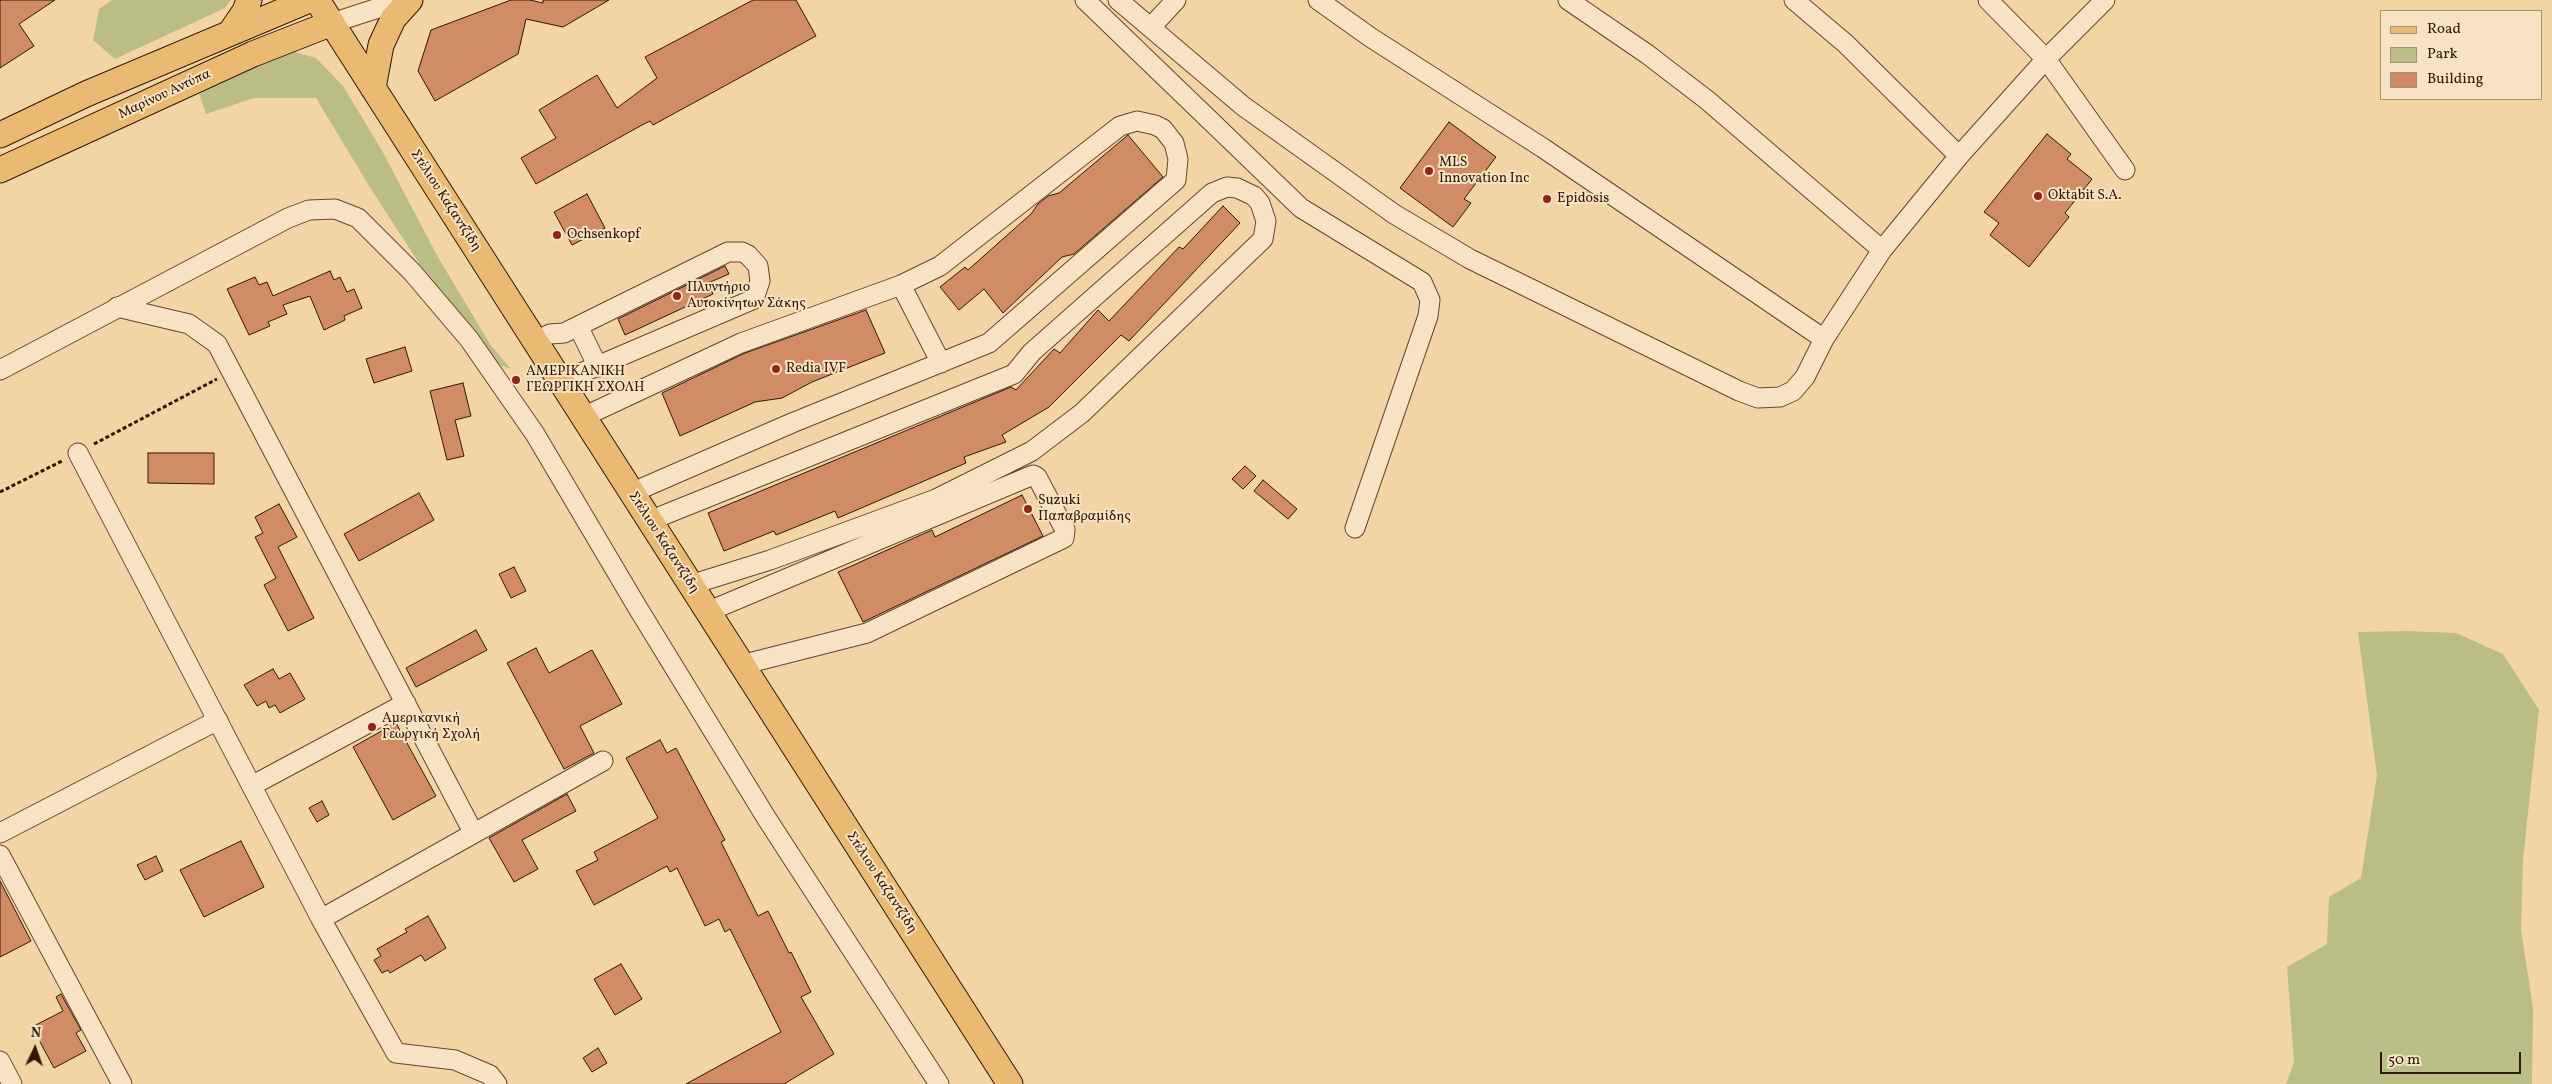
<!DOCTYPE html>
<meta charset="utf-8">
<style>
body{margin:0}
#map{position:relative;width:2552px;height:1084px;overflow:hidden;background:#f3d4a5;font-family:Vollkorn,serif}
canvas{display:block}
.legend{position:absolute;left:2380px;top:10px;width:162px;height:90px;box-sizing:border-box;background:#f7e3c4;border:1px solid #a79278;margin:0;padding:6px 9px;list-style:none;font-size:15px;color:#2f1806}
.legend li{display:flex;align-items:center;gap:10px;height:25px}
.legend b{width:25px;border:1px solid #a79278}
.north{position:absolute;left:10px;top:1024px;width:50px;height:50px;-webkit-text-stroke:4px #f7e3c4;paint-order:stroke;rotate:3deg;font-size:14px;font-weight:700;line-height:20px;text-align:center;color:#2f1806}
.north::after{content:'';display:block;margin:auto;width:18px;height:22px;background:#2f1806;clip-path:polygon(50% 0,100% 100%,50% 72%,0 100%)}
.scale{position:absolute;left:2380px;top:1052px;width:141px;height:22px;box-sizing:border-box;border:2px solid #2f1806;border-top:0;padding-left:6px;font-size:15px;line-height:18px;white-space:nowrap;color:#2f1806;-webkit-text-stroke:4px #f7e3c4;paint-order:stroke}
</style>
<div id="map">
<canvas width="2552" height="1084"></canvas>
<ul class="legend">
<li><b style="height:6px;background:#eaba72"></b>Road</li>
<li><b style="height:14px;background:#bbbd86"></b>Park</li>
<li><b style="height:14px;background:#d18c66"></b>Building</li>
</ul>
<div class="north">N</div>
<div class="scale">50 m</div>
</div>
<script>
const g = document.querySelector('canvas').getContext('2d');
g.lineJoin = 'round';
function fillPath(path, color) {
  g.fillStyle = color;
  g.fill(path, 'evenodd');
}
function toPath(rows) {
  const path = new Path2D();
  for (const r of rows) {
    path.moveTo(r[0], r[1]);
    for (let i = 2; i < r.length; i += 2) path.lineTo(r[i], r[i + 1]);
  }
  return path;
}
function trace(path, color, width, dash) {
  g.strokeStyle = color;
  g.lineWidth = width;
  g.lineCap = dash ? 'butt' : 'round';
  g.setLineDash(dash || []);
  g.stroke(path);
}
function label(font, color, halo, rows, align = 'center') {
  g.font = font + ' Vollkorn,serif';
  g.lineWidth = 4;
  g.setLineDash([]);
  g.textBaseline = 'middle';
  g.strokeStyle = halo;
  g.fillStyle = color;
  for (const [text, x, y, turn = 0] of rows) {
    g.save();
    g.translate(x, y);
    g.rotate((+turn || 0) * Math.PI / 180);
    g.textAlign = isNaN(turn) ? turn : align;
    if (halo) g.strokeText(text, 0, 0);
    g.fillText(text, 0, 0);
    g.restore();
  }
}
const green = toPath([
 [112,0,231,0,225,8,115,59,93,40,99,9],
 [295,52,316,58,343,86,381,149,439,259,490,344,511,369,500,365,439,294,371,189,316,98,254,98,206,114,199,94,256,67],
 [2407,631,2456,633,2503,654,2539,710,2523,860,2521,930,2533,1008,2532,1084,2286,1084,2294,1062,2287,967,2327,944,2329,897,2361,878,2377,775,2358,632]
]);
const building = toPath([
 [0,0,55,0,19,24,34,46,0,68,0,0],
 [511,0,530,0,543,3,543,0,609,0,563,27,526,19,518,54,435,101,418,71,431,30,511,0],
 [753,0,796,0,816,36,653,125,650,121,642,125,536,184,521,158,556,138,539,110,597,75,617,108,657,78,645,57,753,0],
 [1449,122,1496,157,1464,199,1471,203,1453,227,1400,188,1449,122],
 [2047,134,2071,154,2067,159,2092,179,2065,213,2069,217,2029,267,1990,235,1999,223,1984,212,2047,134],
 [1128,135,1163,177,1074,254,1062,257,1003,313,984,289,959,310,940,287,965,267,968,270,1031,214,1038,204,1048,196,1059,193,1128,135],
 [587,194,605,228,572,245,554,212,587,194],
 [1223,206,1240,223,1129,341,1121,335,1049,407,1002,435,1006,442,964,457,966,463,838,518,835,511,776,535,774,531,724,551,708,513,1011,387,1016,390,1054,349,1060,353,1098,310,1109,321,1179,247,1183,249,1223,206],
 [725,266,729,274,708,283,713,294,625,335,618,319,725,266],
 [330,271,334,280,340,277,347,292,354,289,362,308,344,316,345,320,324,330,310,296,283,305,287,314,268,322,270,326,249,335,227,289,255,277,259,285,267,282,273,296,330,271],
 [866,310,885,353,812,382,782,398,755,402,680,436,662,393,745,353,866,310],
 [405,347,412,371,374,383,366,359,405,347],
 [463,383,471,416,455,420,464,456,447,460,430,391,463,383],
 [148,453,214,453,214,484,148,483,148,453],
 [1245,466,1256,476,1243,489,1232,479,1245,466],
 [1263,480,1297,509,1288,519,1254,491,1263,480],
 [419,493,434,520,359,561,344,534,419,493],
 [1022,495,1043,536,863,622,838,572,932,530,935,537,1022,495],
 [279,504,297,537,278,547,314,618,288,631,264,585,276,578,255,537,263,533,255,517,279,504],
 [514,567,526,591,511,598,499,574,514,567],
 [476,630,487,650,416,687,406,668,476,630],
 [536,648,549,673,592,650,622,704,580,726,594,753,564,769,507,663,536,648],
 [273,669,279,679,290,673,305,699,280,713,275,705,269,708,266,701,257,706,244,685,273,669],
 [396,723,436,796,393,820,353,747,396,723],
 [660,740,667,753,676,748,725,840,721,842,758,916,768,911,789,953,791,952,811,992,801,997,834,1054,784,1084,686,1084,781,1032,730,929,725,932,719,919,705,926,677,868,670,872,667,866,594,905,576,871,598,860,594,852,658,818,626,758,660,740],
 [567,794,576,811,522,840,538,869,514,882,489,838,567,794],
 [322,801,329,815,317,822,309,808,322,801],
 [241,841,264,887,204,917,180,870,241,841],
 [156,856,163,871,145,880,137,865,156,856],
 [0,881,31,941,0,957,0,881],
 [428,916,446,948,425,961,421,955,390,973,388,970,382,973,374,960,381,956,377,949,407,932,405,929,428,916],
 [621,964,642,999,615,1015,594,979,621,964],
 [61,994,81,1030,76,1033,86,1051,54,1068,32,1027,63,1011,56,997,61,994],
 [598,1048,607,1063,592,1072,583,1058,598,1048]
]);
const path = toPath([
 [94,444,217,379],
 [0,492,62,461]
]);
const minor = toPath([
 [1085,0,1301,208,1422,282,1430,300,1428,316,1355,528],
 [1118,0,1243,106,1394,214,1470,259,1739,391,1758,398,1780,397,1793,391,1805,377,1824,339,1882,250,1959,156,2046,59,2105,0],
 [1318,0,1370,37,1543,148,1824,339],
 [1568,0,1647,54,1707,100,1882,250],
 [1794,0,1846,44,1959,156],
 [1988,0,2046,59,2125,170],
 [332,23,403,0],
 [1151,27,1176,0],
 [901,285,941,363],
 [117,307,189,324,217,344,473,832],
 [578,326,598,367],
 [535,341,550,334,564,333,728,252,742,252,748,255,758,266,760,281,754,299,560,382],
 [0,370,288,218,309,210,335,209,358,218,412,272,469,339,535,434,636,605,767,819,939,1084],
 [583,417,741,343,901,285,940,266,1120,126,1137,121,1155,125,1163,129,1174,143,1178,159,1176,180,989,343,792,423,631,493],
 [78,453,321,919,396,1053,455,1060,490,1075,497,1084],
 [649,521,1014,374,1032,352,1212,193,1227,187,1237,188,1254,196,1260,203,1266,221,1263,239,1082,413,1032,451,936,499,770,560,690,585],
 [707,612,1033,475,1037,477,1065,530,1064,538,867,633,741,665],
 [253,785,406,703],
 [0,833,218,720],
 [0,855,122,1084],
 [321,919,603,761],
 [0,1061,12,1084]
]);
const major = toPath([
 [317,0,1010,1084],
 [230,33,245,11,249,0],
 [373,88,381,45,393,19,410,0],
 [0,135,86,94,309,0],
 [0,170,253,54,332,23]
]);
const markers = [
 [1429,171,5,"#8f2418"],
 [2038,196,5,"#8f2418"],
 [1547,199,5,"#8f2418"],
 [557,235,5,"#8f2418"],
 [677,296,5,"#8f2418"],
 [776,369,5,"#8f2418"],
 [516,380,5,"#8f2418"],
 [1028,509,5,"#8f2418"],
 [372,727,5,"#8f2418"]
];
const streetNames = [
 ["Μαρίνου Αντύπα",165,95,-25],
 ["Στέλιου Καζαντζίδη",445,201,57],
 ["Στέλιου Καζαντζίδη",663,543,57],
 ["Στέλιου Καζαντζίδη",881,883,57]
];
const poiNames = [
 ["MLS",1439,163],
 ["Innovation Inc",1439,179],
 ["Oktabit S.A.",2048,196],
 ["Epidosis",1557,199],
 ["Ochsenkopf",567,235],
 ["Πλυντήριο",687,288],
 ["Αυτοκίνητων Σάκης",687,304],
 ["Redia IVF",786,369],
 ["ΑΜΕΡΙΚΑΝΙΚΗ",526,372],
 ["ΓΕΩΡΓΙΚΗ ΣΧΟΛΗ",526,388],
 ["Suzuki",1038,501],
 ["Παπαβραμίδης",1038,517],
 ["Αμερικανική",382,719],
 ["Γεωργική Σχολή",382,735]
];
fillPath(green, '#bbbd86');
fillPath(building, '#d18c66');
trace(building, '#2f1806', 1);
trace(minor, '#60472e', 21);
trace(major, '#2f1806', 27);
trace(path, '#2f1806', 3, [4, 2.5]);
trace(minor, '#f7e3c4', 19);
trace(major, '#eaba72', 25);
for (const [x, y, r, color] of markers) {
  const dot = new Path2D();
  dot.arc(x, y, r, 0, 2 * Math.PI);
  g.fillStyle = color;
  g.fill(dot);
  trace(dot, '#f7e3c4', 2);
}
label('14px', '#2f1806', '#f7e3c4', streetNames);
label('14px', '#2f1806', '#f7e3c4', poiNames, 'left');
</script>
